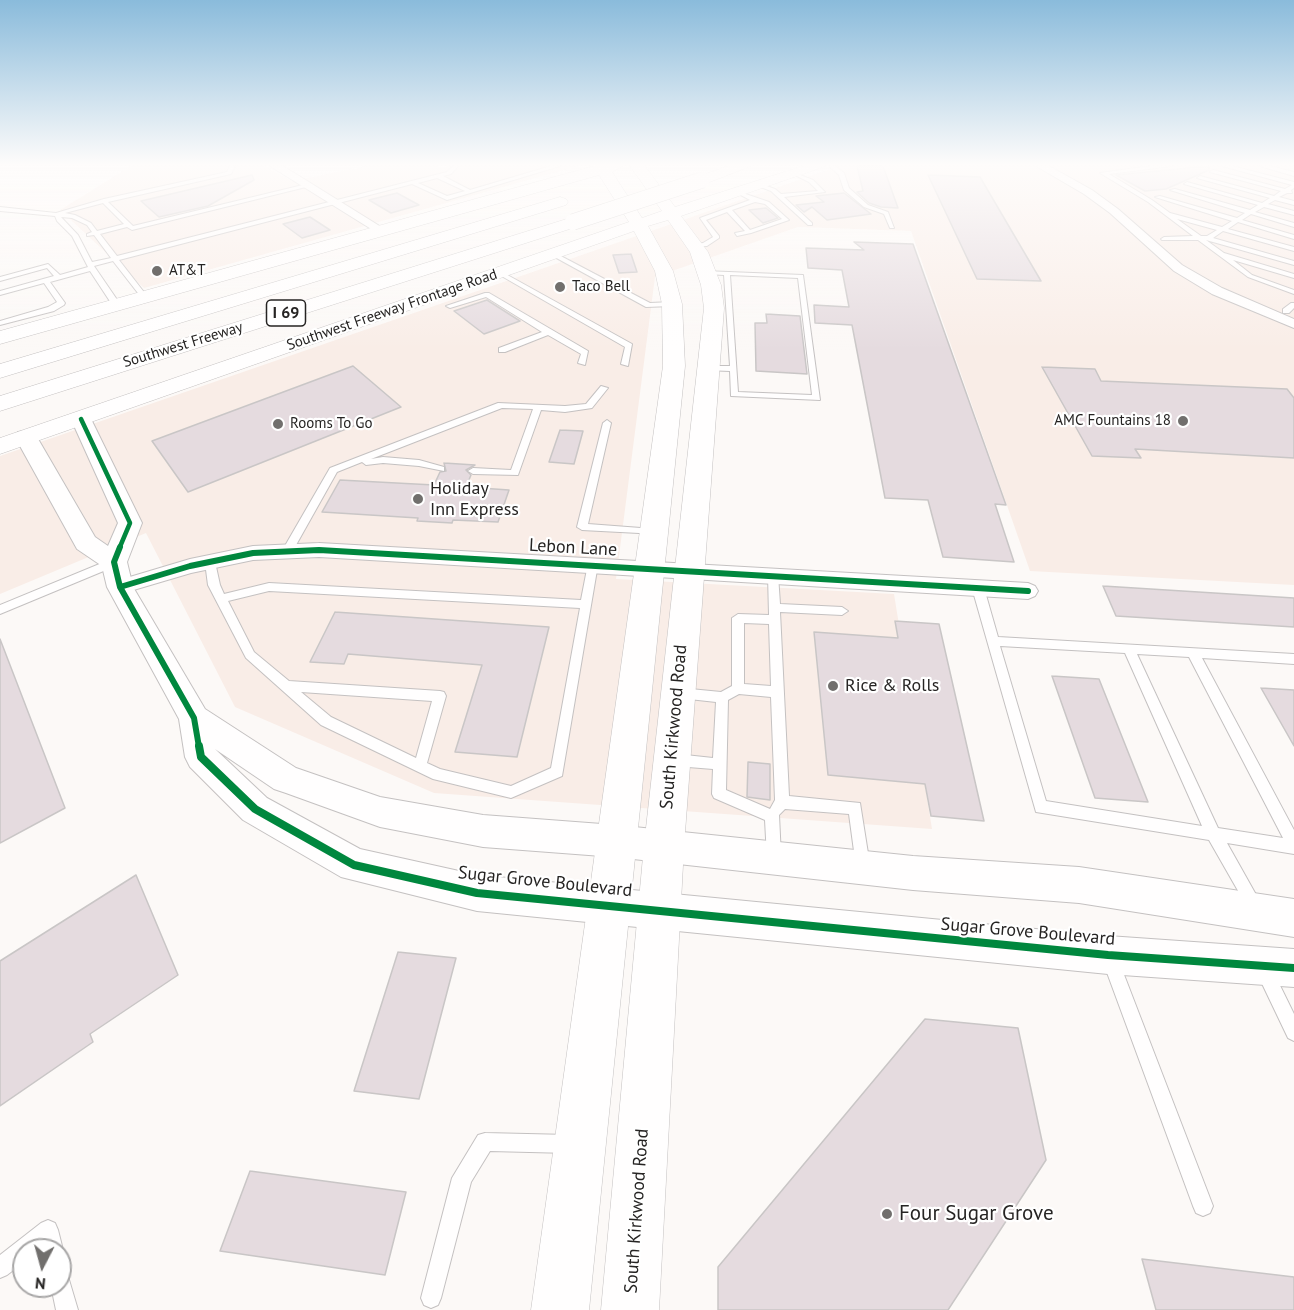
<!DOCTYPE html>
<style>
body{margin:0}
#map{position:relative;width:1294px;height:1310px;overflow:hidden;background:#fcf9f7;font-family:"PT Sans",sans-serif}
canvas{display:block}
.north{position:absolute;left:12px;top:1238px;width:60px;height:60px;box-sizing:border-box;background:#fff;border:2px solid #a8a7a7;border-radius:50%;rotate:186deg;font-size:16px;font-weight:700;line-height:24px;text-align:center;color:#262423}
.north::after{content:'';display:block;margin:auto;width:21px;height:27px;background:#716f6d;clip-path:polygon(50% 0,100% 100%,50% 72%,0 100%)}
</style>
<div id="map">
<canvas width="1294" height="1310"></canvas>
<div class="north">N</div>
</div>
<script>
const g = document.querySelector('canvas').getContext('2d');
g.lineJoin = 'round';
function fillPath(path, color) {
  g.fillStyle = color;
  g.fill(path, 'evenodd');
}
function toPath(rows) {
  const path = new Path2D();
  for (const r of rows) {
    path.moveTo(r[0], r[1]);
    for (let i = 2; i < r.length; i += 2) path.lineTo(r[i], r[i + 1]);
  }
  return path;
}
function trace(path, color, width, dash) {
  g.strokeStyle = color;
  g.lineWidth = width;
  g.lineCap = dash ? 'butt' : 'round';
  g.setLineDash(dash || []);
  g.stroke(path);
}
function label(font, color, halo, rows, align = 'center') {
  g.font = font + ' "PT Sans",sans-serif';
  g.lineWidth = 4.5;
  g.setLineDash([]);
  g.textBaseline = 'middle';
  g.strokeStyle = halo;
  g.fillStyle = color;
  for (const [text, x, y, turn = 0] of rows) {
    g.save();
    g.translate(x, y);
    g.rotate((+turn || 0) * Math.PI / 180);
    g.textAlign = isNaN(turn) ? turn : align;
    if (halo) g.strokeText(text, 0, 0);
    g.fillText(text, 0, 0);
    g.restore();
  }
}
const commercial = toPath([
 [131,166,264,166,292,181,367,166,438,166,445,169,447,166,578,166,144,288,60,210],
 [839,166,1294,166,1294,585,1030,571,911,231,798,227,655,277,616,579,894,594,932,829,434,793,235,707,146,533,0,594,0,456]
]);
const building = toPath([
 [857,166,883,166,898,208,881,207,869,203,857,192,863,191,857,166],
 [1209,166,1209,170,1166,189,1145,191,1116,175,1209,166],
 [252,175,254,180,208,206,159,217,141,201,252,175],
 [928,175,980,177,1041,281,977,279,928,175],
 [397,193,419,205,391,213,369,200,397,193],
 [844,193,871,214,827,220,812,207,804,212,796,205,824,202,816,196,844,193],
 [766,208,778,218,763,223,749,210,766,208],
 [310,217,330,230,302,238,283,224,310,217],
 [854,242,913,244,1006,505,995,504,1014,562,943,557,928,500,885,498,852,325,815,323,814,305,849,307,842,270,808,268,806,248,864,250,854,242],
 [631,254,637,272,619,273,613,255,631,254],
 [487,300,520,321,484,334,454,311,487,300],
 [766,314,800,316,807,374,756,371,755,323,767,323,766,314],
 [353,366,401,407,188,492,152,441,353,366],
 [1042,367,1095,369,1101,381,1287,389,1294,398,1294,458,1135,449,1141,458,1092,456,1042,367],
 [560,430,583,431,574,464,549,462,560,430],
 [444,463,475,465,466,470,471,475,466,487,509,490,498,522,453,520,452,523,417,521,418,518,322,512,340,480,434,485,440,472,446,471,444,463],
 [1103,586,1294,598,1294,627,1116,616,1103,586],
 [335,612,549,627,517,757,455,752,482,665,348,654,344,664,310,662,335,612],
 [895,621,939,624,984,821,931,816,925,784,828,775,814,632,898,638,895,621],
 [0,639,65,808,0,843,0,639],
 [1052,676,1099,679,1148,802,1095,798,1052,676],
 [1261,688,1294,690,1294,746,1261,688],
 [748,762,770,764,770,800,747,797,748,762],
 [136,875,178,975,90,1034,93,1042,0,1106,0,961,136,875],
 [398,952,456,958,419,1099,354,1091,398,952],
 [925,1019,1018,1028,1046,1160,948,1310,718,1310,718,1267,925,1019],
 [250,1171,406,1192,385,1275,220,1251,250,1171],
 [1142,1259,1294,1277,1294,1310,1156,1310,1142,1259]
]);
const service = toPath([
 [230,166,235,166,231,174,108,202,133,226,307,184,310,186,132,230,127,227,100,234,117,256,447,172,453,166,458,166,451,174,443,176,470,190,551,166,560,166,447,200,412,184,119,260,147,296,143,298,141,297,113,261,94,266,120,304,119,306,113,306,90,271,50,282,65,303,64,305,54,311,0,325,0,321,48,307,57,302,44,283,0,295,0,291,54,276,47,268,0,281,0,277,48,264,60,275,88,267,72,236,57,221,55,216,0,211,0,207,56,213,104,199,227,172,230,166],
 [437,178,465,191,447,196,418,183,437,178],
 [103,203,124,224,97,231,91,223,75,215,65,213,103,203],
 [61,217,72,218,87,225,92,232,87,234,87,236,94,235,111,258,92,262,78,235,61,217],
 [829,166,835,166,844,173,849,188,868,205,888,212,894,228,890,228,884,214,864,207,844,190,839,175,829,166],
 [1151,166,1172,166,1109,174,1152,200,1170,213,1222,227,1232,221,1155,197,1160,196,1237,218,1245,213,1170,190,1175,189,1250,210,1258,205,1184,184,1187,182,1262,203,1270,198,1197,178,1200,176,1274,196,1281,191,1210,172,1213,170,1285,189,1292,185,1222,166,1232,166,1294,182,1294,188,1291,190,1292,193,1287,193,1279,197,1294,201,1294,205,1275,200,1268,204,1294,211,1294,215,1264,207,1255,212,1294,223,1294,227,1251,214,1242,220,1294,235,1294,239,1238,222,1228,229,1294,247,1294,251,1223,231,1213,238,1294,261,1294,265,1206,240,1224,253,1294,274,1294,278,1233,260,1252,275,1294,290,1294,294,1248,277,1198,240,1162,240,1161,239,1164,237,1193,236,1148,202,1100,173,1151,166],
 [1177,219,1217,230,1207,236,1201,236,1177,219],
 [1260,166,1270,166,1294,172,1294,176,1260,166],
 [795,173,813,180,825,192,784,197,812,223,812,225,808,225,771,191,758,186,761,184,775,189,781,194,818,191,809,182,795,175,795,173],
 [737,191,769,202,789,220,751,233,737,236,735,233,745,231,727,212,706,220,719,236,719,238,707,246,693,247,693,245,703,243,713,237,700,218,750,200,737,193,737,191],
 [755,202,765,204,782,219,750,230,732,210,755,202],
 [551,253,555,253,650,303,672,302,676,304,672,306,646,307,551,255,551,253],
 [704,271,803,275,820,400,731,396,730,371,705,370,704,368,708,366,730,366,724,275,706,274,704,273,704,271],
 [730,275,798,278,812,395,738,392,730,275],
 [498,272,502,272,632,344,628,366,621,364,625,347,498,274,498,272],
 [485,293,489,293,588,351,585,365,578,363,581,354,548,335,505,352,499,352,499,348,542,332,486,297,450,308,446,306,485,293],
 [1291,303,1294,303,1294,308,1289,313,1283,313,1283,309,1291,303],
 [601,386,608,388,592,408,565,412,541,410,518,475,473,474,468,471,473,468,511,470,533,409,502,408,371,459,383,457,419,460,444,467,444,471,419,466,383,463,366,465,362,462,337,472,291,554,287,555,282,551,330,468,498,403,565,406,586,404,601,386],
 [607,420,611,423,588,524,654,529,659,532,658,534,582,530,577,527,603,423,607,420],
 [114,558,118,559,119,562,118,565,0,614,0,605,114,558],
 [210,558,215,562,220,585,224,594,269,583,581,600,588,564,589,561,597,561,598,564,562,776,511,798,433,779,321,725,246,658,208,585,205,562,210,558],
 [269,591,580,608,551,768,511,786,440,769,427,763,446,696,444,692,440,691,289,681,254,652,228,601,269,591],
 [301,692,432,701,416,758,331,717,301,692],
 [773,571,778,575,780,604,842,607,848,611,842,615,780,612,789,796,860,803,870,866,868,871,863,873,858,871,856,866,849,814,785,809,779,815,781,857,779,862,774,864,769,862,767,857,765,820,714,798,712,794,713,769,676,766,671,764,669,760,671,756,676,754,713,758,716,702,680,698,676,697,674,693,676,689,680,688,721,692,732,686,732,618,738,614,769,615,768,575,773,571],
 [744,623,769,624,771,686,744,684,744,623],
 [739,694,771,697,775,800,770,809,726,790,728,700,739,694],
 [978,584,984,588,998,637,1294,654,1294,664,1202,658,1294,830,1294,854,1227,843,1259,900,1262,905,1259,910,1254,913,1249,910,1209,840,1036,812,972,588,978,584],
 [1000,646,1125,653,1202,826,1046,801,1000,646],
 [1137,654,1189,657,1283,838,1218,828,1137,654],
 [1110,951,1116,953,1118,959,1213,1206,1210,1213,1203,1216,1196,1213,1193,1206,1102,959,1104,953,1110,951],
 [1264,963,1270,965,1294,1014,1294,1041,1288,1038,1256,971,1258,965,1264,963],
 [485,1133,569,1135,576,1137,578,1144,576,1151,569,1153,490,1151,471,1182,441,1298,438,1305,431,1308,424,1305,421,1298,452,1178,478,1135,485,1133],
 [48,1220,55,1223,58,1230,63,1250,60,1257,60,1250,43,1250,42,1247,39,1250,24,1250,24,1262,7,1275,0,1278,0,1255,41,1223,48,1220],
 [60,1270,67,1273,78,1310,56,1310,51,1286,60,1286,60,1270]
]);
const minor = toPath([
 [270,166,283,166,386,230,376,232,270,166],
 [1036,166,1049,166,1092,190,1118,209,1182,265,1222,288,1294,319,1294,328,1212,294,1174,271,1110,213,1084,194,1036,166],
 [319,543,1028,583,1035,586,1038,591,1035,596,1028,599,319,557,253,560,191,573,120,594,113,592,110,587,113,582,190,559,253,546,319,543]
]);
const tertiary = toPath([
 [81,413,88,415,91,419,142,523,127,562,133,587,205,709,296,768,380,797,483,815,615,825,913,856,1079,867,1294,899,1294,937,1079,903,913,890,615,857,483,847,380,827,286,793,274,789,215,749,267,798,360,849,477,875,1108,936,1294,949,1294,987,1108,974,477,911,341,877,243,820,190,767,185,757,179,719,107,587,102,566,77,549,15,437,18,432,26,431,34,432,95,537,108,546,118,523,71,419,74,415,81,413]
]);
const secondary = toPath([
 [594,166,623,166,612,172,642,218,662,211,630,166,645,166,675,207,803,166,826,166,681,216,708,252,721,285,724,308,684,846,659,1310,601,1310,644,846,704,308,701,285,690,252,668,220,648,226,673,271,682,304,685,366,589,1310,531,1310,663,366,662,304,655,271,634,231,0,454,0,438,629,222,599,175,0,344,0,331,594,166]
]);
const motorway = toPath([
 [728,166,751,166,702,185,694,180,697,177,728,166],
 [560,197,566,199,568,202,566,205,0,378,0,364,560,197],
 [573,217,579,218,581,222,579,226,0,411,0,396,573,217]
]);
const motorwayBridge = toPath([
 [573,222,702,180]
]);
const cyclewayFar2 = toPath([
 [81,419,130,523,119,549]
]);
const cyclewayFar1 = toPath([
 [120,547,114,562,120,587,194,718,199,747],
 [120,587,190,566,253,553,319,550,1028,591]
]);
const cycleway = toPath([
 [199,746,201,757,255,809,354,865,477,893,1108,955,1294,968]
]);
const markers = [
 [157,271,6,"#716f6d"],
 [560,287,6,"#716f6d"],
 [1183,421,6,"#716f6d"],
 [278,424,6,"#716f6d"],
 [418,499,6,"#716f6d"],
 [833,686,6,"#716f6d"],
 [887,1214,6,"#716f6d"]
];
const farPoinames = [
 ["AT&T",169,271],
 ["Taco Bell",572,287],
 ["AMC Fountains 18",1171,421,"right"],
 ["Rooms To Go",290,424]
];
const farStreetnames = [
 ["Southwest Freeway Frontage Road",392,310,-19],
 ["Southwest Freeway",183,345,-17]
];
const shields = [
 [286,313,39]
];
const shieldNames = [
 ["I 69",286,313]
];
const poiNames = [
 ["Holiday",430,489],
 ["Inn Express",430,510],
 ["Rice & Rolls",845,686]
];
const streetNames = [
 ["Lebon Lane",573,548,3],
 ["South Kirkwood Road",674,727,-85],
 ["Sugar Grove Boulevard",545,882,6],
 ["Sugar Grove Boulevard",1028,932,5],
 ["South Kirkwood Road",637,1211,-86]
];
const nearPoinames = [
 ["Four Sugar Grove",899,1214]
];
fillPath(commercial, '#f9ede7');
fillPath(building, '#e5dbdf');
trace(building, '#c9c6c6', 1.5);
trace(service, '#c4c1c1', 2);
trace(minor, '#c4c1c1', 2);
trace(tertiary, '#c4c1c1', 2);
trace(secondary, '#c4c1c1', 1);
trace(motorway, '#c4c1c1', 1);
fillPath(service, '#fffefe');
fillPath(minor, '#fffefe');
fillPath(tertiary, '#fffefe');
fillPath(secondary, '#fffefe');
fillPath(motorway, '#fffefe');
trace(motorwayBridge, '#c4c1c1', 17, []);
trace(motorwayBridge, '#fffefe', 16);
trace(cyclewayFar2, '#00873e', 4.5);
trace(cyclewayFar1, '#00873e', 6);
trace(cycleway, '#00873e', 8);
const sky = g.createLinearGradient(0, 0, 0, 350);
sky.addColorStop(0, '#8abbdb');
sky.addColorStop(0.47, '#fefcfb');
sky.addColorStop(1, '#fefcfb00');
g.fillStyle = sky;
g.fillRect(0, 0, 1294, 350);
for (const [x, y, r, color] of markers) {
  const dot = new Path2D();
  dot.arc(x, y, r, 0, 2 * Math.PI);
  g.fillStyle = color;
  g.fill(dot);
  trace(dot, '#fff', 2);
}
label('15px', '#262423', '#fff', farPoinames, 'left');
label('15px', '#262423', '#fff', farStreetnames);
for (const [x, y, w] of shields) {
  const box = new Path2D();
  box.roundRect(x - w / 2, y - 13, w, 26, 4.5);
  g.fillStyle = '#fff';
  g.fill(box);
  trace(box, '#262423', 1.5);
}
label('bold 16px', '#262423', null, shieldNames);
label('18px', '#262423', '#fff', poiNames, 'left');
label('18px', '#262423', '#fff', streetNames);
label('21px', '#262423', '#fff', nearPoinames, 'left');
</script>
